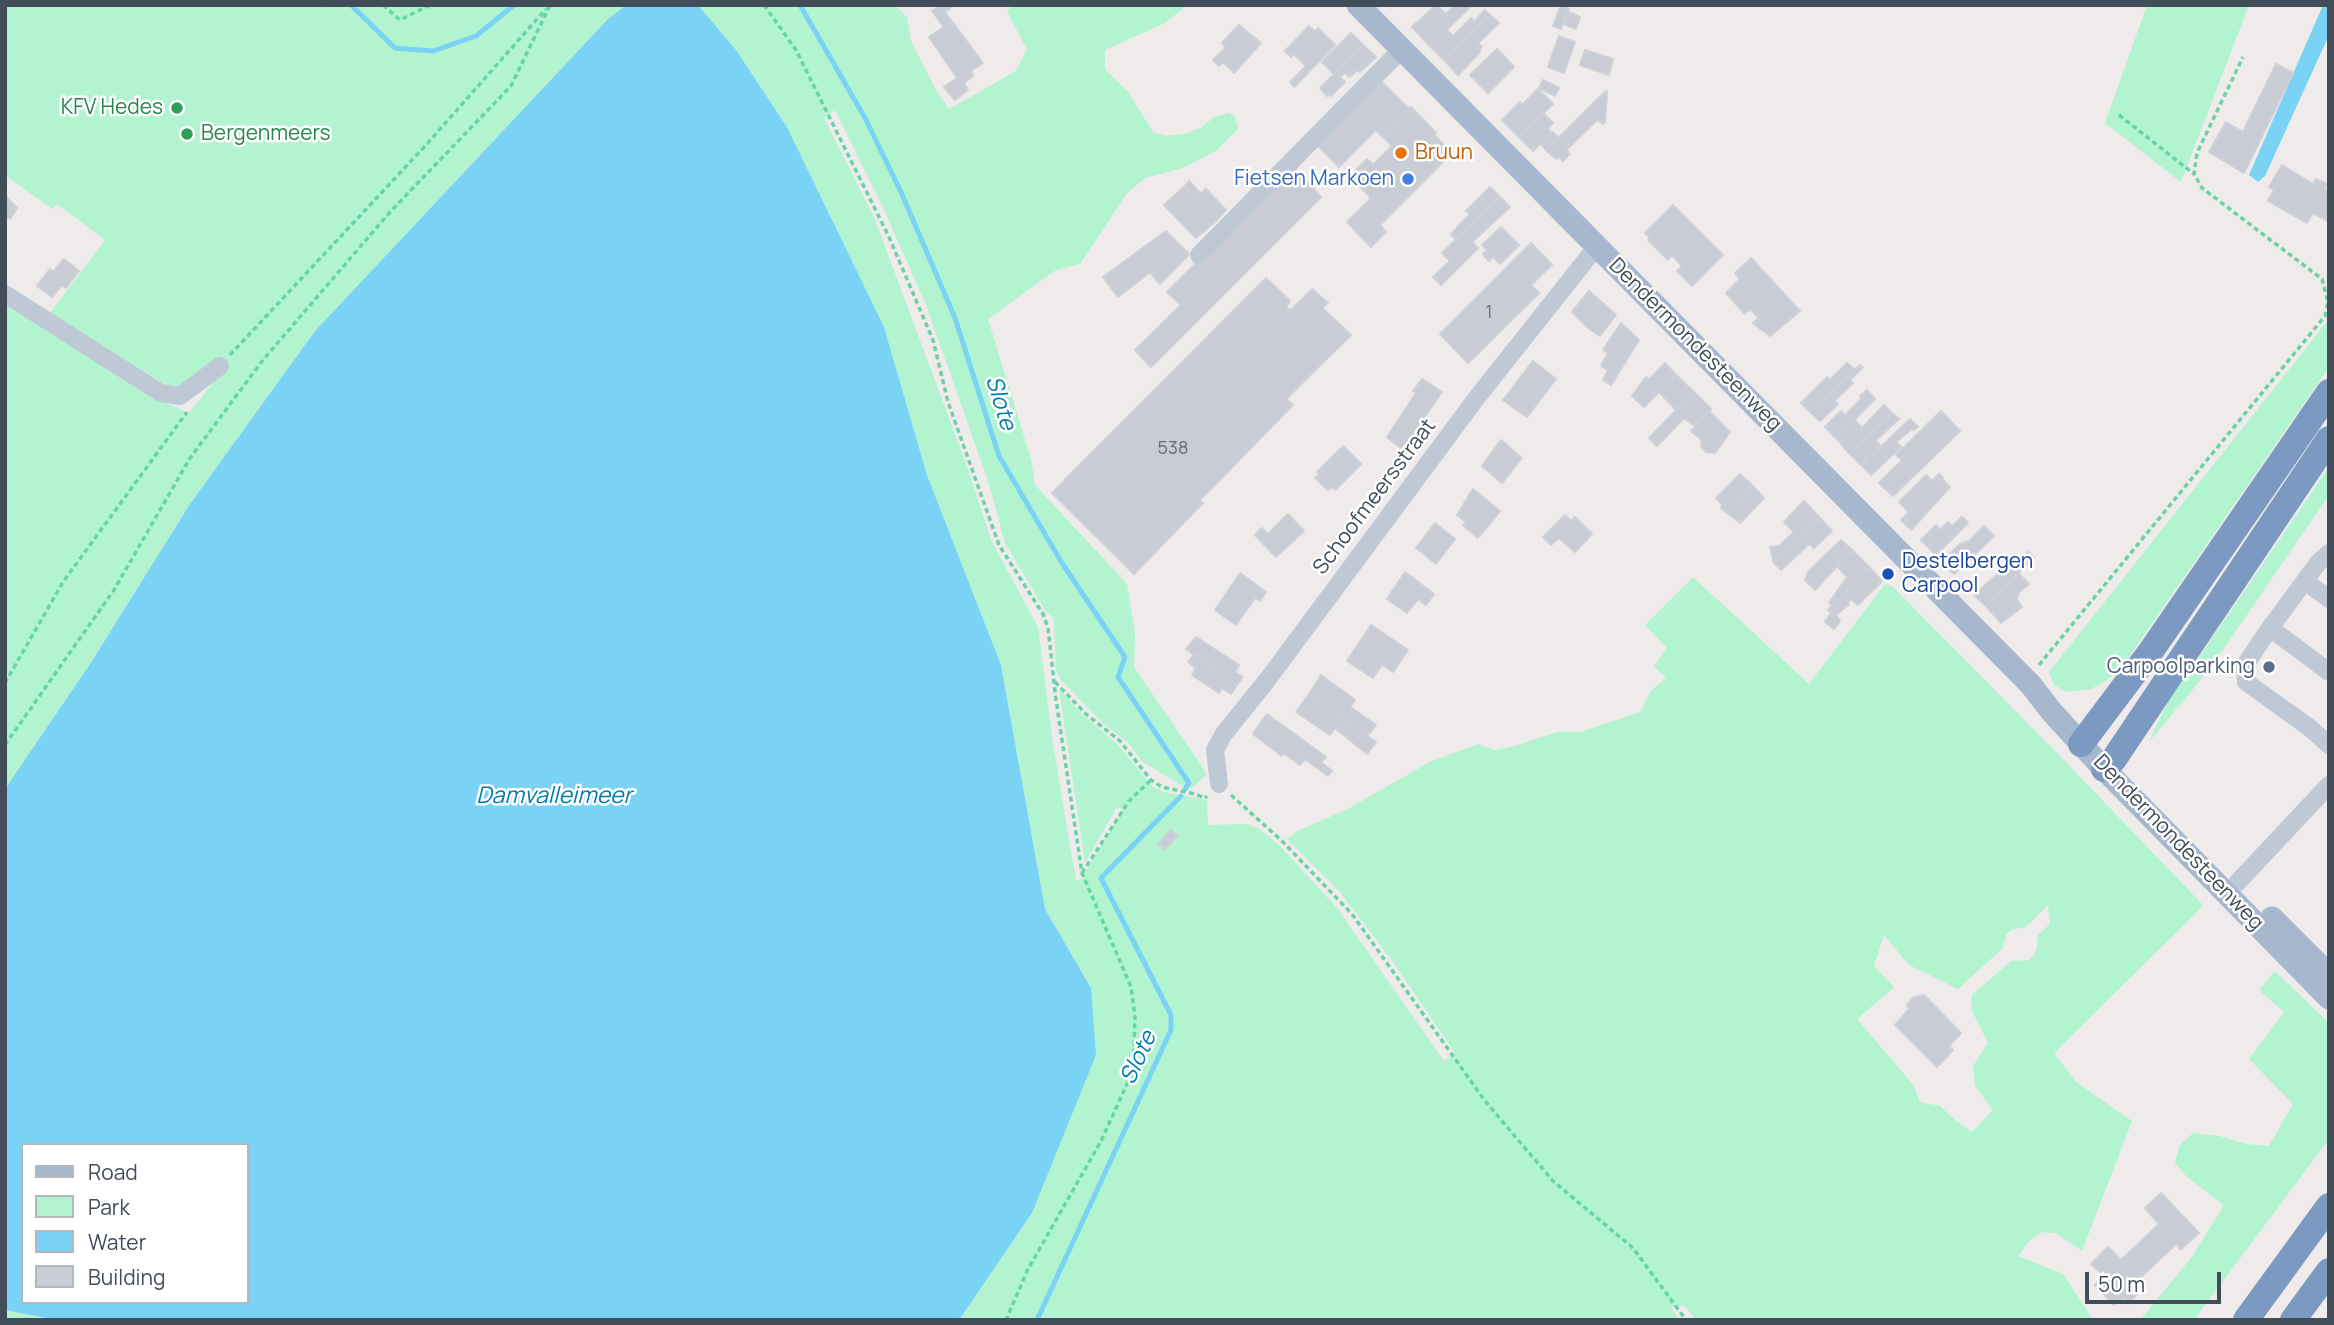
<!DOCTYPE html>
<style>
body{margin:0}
#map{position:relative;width:2334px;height:1325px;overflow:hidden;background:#eeebea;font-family:Manrope,sans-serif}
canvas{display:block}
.frame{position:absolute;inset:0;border:7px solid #424d5a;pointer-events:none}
.legend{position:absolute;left:21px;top:1143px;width:228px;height:161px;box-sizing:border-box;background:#fff;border:2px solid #b3b8bd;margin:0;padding:9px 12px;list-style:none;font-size:21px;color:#424d5a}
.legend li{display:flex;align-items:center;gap:14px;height:35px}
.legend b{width:35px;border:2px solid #b3b8bd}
.scale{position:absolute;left:2085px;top:1272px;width:136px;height:32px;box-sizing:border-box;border:4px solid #424d5a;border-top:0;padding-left:9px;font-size:21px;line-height:24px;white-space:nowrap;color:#424d5a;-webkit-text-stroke:5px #fff;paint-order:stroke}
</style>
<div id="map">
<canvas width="2334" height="1325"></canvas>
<div class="frame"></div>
<ul class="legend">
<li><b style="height:9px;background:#a7b8ce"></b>Road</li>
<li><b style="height:19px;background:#b2f3d0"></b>Park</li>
<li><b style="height:19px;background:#7ad3f5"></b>Water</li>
<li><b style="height:19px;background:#c9ccd4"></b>Building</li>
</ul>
<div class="scale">50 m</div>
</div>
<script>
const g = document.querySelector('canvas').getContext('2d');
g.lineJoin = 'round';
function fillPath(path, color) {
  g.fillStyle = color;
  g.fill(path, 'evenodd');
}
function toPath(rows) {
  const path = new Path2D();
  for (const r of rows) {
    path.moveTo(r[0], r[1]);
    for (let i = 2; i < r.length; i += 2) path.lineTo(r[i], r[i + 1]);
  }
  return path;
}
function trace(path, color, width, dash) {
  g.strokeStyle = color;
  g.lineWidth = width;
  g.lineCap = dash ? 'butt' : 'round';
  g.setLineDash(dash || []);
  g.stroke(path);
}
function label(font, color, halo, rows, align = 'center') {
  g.font = font + ' Manrope,sans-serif';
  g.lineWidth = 5;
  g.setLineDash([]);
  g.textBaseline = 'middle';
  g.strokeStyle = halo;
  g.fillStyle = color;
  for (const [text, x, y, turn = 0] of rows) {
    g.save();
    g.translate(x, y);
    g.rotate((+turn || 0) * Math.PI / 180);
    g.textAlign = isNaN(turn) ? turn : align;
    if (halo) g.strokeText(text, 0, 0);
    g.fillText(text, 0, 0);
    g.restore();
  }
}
const green = toPath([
 [5,5,626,5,608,19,315,331,190,504,92,661,5,789,5,305,158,399,189,413,227,365,225,358,202,370,175,388,166,385,50,313,105,240,57,204,52,209,5,175],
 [698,5,895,5,907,17,911,41,937,92,949,109,1016,71,1027,49,1007,12,1012,5,1188,5,1163,24,1105,50,1105,69,1128,92,1153,132,1165,136,1184,134,1201,128,1214,117,1229,113,1235,116,1238,129,1217,150,1183,168,1145,178,1127,193,1080,264,1056,270,988,319,1031,459,1035,485,1127,584,1135,633,1134,667,1207,774,1192,788,1181,785,1143,762,1129,744,1102,722,1061,680,1056,670,1054,618,1046,612,1005,543,988,481,926,305,882,205,835,110,824,118,874,217,968,469,991,540,1038,627,1053,743,1076,881,1084,878,1083,876,1123,809,1117,807,1085,863,1059,689,1082,714,1118,745,1153,787,1164,792,1207,800,1208,825,1246,824,1258,828,1280,846,1337,908,1444,1061,1455,1053,1393,962,1340,892,1287,839,1299,830,1346,810,1430,762,1478,744,1495,750,1515,746,1557,732,1581,732,1640,712,1650,692,1666,678,1654,666,1667,648,1645,625,1693,577,1809,684,1885,584,1893,587,2059,755,2202,904,2200,909,2054,1053,2076,1082,2132,1121,2082,1251,2056,1233,2042,1232,2030,1240,2018,1256,2063,1274,2093,1320,1696,1320,1685,1306,1671,1307,1679,1320,959,1320,1032,1213,1091,988,1045,909,1001,665,927,475,884,327,787,127,736,50],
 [2048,905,2050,924,2038,935,2037,948,2034,955,2029,960,2011,961,1972,995,1971,1009,1988,1043,1973,1066,1975,1086,1993,1110,1972,1132,1956,1121,1940,1106,1920,1102,1914,1086,1857,1019,1894,987,1874,966,1884,935,1909,965,1958,989,2003,948,2006,935,2011,930,2026,927],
 [2147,5,2249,5,2181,182,2105,123],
 [2329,319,2329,367,2131,654,2116,672,2104,682,2091,689,2067,692,2054,685,2049,672],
 [2329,467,2329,495,2225,647,2178,709,2182,702,2149,742,2175,686,2194,665],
 [2275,971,2329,1023,2329,1139,2194,1320,2140,1320,2192,1257,2224,1205,2187,1177,2175,1163,2179,1146,2193,1133,2219,1136,2246,1144,2269,1146,2293,1104,2249,1059,2284,1012,2259,990],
 [5,1310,55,1320,5,1320]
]);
const water = toPath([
 [626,5,698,5,736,50,787,127,884,327,927,475,1001,665,1045,909,1091,988,1096,1055,1032,1213,959,1320,56,1320,5,1310,5,789,92,661,190,504,315,331,608,19],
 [23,1145,247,1145,247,1302,23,1302],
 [2323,5,2329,5,2329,35,2265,176,2258,182,2249,175]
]);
const stream = toPath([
 [351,5,395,48,433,51,476,36,514,5],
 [800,5,865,118,901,192,955,318,999,456,1062,563,1125,657,1118,677,1189,783,1185,789],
 [1037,1320,1171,1030,1171,1015,1101,878,1181,796]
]);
const building = toPath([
 [940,5,954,5,945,12,983,63,971,71,973,76,964,83,968,90,955,100,944,87,957,78,929,37,944,27,932,11,940,5],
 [1436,5,1446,14,1455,5,1472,5,1430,46,1412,27,1436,5],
 [1561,5,1569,9,1561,29,1553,26,1561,5],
 [1485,10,1490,15,1444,60,1430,46,1447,30,1453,36,1471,18,1474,22,1485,10],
 [1569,12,1580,17,1576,29,1564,24,1569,12],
 [1490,15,1499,23,1478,43,1482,47,1479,50,1480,52,1458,75,1444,60,1490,15],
 [1239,25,1261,43,1234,73,1223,62,1219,66,1213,60,1226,47,1222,43,1239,25],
 [1309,26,1315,32,1318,28,1335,45,1294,87,1290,82,1306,66,1294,54,1291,57,1285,51,1309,26],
 [1351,33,1363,45,1334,74,1322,62,1351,33],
 [1559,36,1575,42,1564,73,1548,67,1559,36],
 [1363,45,1376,57,1360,72,1358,70,1349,77,1345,73,1340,77,1345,82,1331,96,1329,94,1327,96,1320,88,1363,45],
 [1497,49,1514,67,1488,93,1470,75,1497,49],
 [1585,50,1613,59,1609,75,1580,65,1585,50],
 [2276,64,2293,73,2244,173,2209,152,2226,122,2243,132,2276,64],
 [1543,80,1559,88,1555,96,1539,88,1543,80],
 [1382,82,1409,109,1382,136,1376,130,1339,167,1318,146,1382,82],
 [1538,89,1553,104,1519,137,1502,120,1520,102,1522,105,1538,89],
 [1606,91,1607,92,1605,122,1603,124,1597,120,1566,150,1570,154,1563,161,1559,157,1556,159,1546,150,1606,91],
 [1411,107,1436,133,1371,198,1350,176,1367,159,1373,165,1392,146,1382,136,1411,107],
 [1544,114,1553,123,1548,129,1551,133,1533,151,1519,137,1544,114],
 [1553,132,1558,138,1546,150,1541,144,1553,132],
 [1434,135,1452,153,1380,225,1386,232,1371,247,1347,222,1434,135],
 [2282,165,2313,184,2316,179,2327,184,2324,189,2329,192,2329,222,2313,213,2307,223,2268,201,2274,190,2269,187,2282,165],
 [1293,167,1321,197,1151,367,1135,350,1181,305,1167,292,1293,167],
 [1189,181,1201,194,1206,189,1226,210,1216,221,1185,186,1189,181],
 [1185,186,1216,221,1196,238,1164,205,1185,186],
 [1490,187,1500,197,1456,240,1451,234,1470,214,1466,211,1490,187],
 [6,197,17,208,10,219,5,215,6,197],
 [1500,197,1510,207,1472,242,1478,248,1441,285,1433,277,1450,261,1442,253,1500,197],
 [1673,205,1723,255,1692,286,1677,271,1682,266,1672,255,1668,260,1648,240,1650,238,1645,233,1673,205],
 [1501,227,1519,245,1500,264,1493,257,1489,261,1483,254,1487,250,1482,245,1501,227],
 [1166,231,1189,254,1160,284,1150,272,1118,297,1103,277,1166,231],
 [1531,243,1552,265,1531,285,1539,293,1468,363,1440,334,1531,243],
 [1751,258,1800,311,1770,336,1753,323,1759,318,1750,309,1745,314,1726,293,1740,279,1735,273,1751,258],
 [64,259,79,271,66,288,62,285,52,297,37,286,50,269,53,272,64,259],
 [1266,278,1290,301,1286,307,1291,310,1312,289,1328,303,1322,308,1351,335,1286,399,1293,405,1200,500,1203,503,1134,574,1052,493,1266,278],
 [1589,291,1616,315,1600,336,1588,328,1572,312,1589,291],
 [1621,323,1639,340,1611,385,1603,380,1608,370,1601,366,1608,353,1603,350,1621,323],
 [1533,361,1556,379,1527,417,1503,400,1533,361],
 [1665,363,1676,375,1644,407,1632,396,1646,377,1649,380,1665,363],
 [1847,363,1855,370,1810,412,1801,403,1827,377,1830,380,1847,363],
 [1860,365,1863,367,1850,380,1853,383,1834,401,1838,404,1820,421,1810,412,1860,365],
 [1676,375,1694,392,1676,410,1659,392,1676,375],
 [1422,379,1442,392,1402,449,1387,437,1416,393,1413,391,1422,379],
 [1867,390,1875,399,1836,438,1825,427,1841,411,1845,415,1862,398,1860,396,1867,390],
 [1694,392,1711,409,1695,426,1684,418,1657,446,1649,438,1694,392],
 [1884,405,1892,413,1850,454,1836,438,1854,419,1862,428,1884,405],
 [1709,411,1730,432,1715,453,1706,452,1701,446,1702,440,1691,431,1709,411],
 [1941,411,1960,431,1893,496,1879,483,1902,460,1896,455,1941,411],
 [1892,413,1899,419,1875,441,1880,445,1860,464,1850,454,1892,413],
 [1910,419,1918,427,1913,430,1913,428,1896,442,1901,447,1871,475,1862,465,1910,419],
 [1501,440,1522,458,1502,483,1482,466,1501,440],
 [1343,446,1361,464,1335,490,1332,487,1328,490,1315,478,1319,475,1317,472,1343,446],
 [1740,474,1753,486,1726,512,1721,508,1723,505,1716,498,1740,474],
 [1939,474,1943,478,1909,512,1899,502,1926,475,1932,481,1939,474],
 [1942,479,1950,487,1911,530,1901,520,1942,479],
 [1753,486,1764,498,1740,523,1726,512,1753,486],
 [1473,489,1500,511,1478,538,1463,525,1466,522,1457,515,1473,489],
 [1804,501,1820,518,1774,563,1770,547,1779,546,1794,532,1784,522,1804,501],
 [1288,514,1304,531,1276,557,1255,535,1262,528,1268,534,1288,514],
 [1565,515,1571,521,1575,517,1592,534,1575,552,1559,538,1551,545,1543,537,1565,515],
 [1962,517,1968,523,1936,555,1921,540,1936,525,1940,530,1948,522,1952,526,1962,517],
 [1820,518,1832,531,1814,548,1809,544,1781,570,1774,563,1820,518],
 [1435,523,1455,539,1436,564,1416,548,1435,523],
 [1984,526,1994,536,1954,574,1941,562,1960,544,1969,541,1984,526],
 [1841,540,1852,550,1815,590,1805,580,1808,572,1841,540],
 [1852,550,1870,568,1853,583,1832,613,1828,610,1832,605,1829,603,1847,577,1837,566,1852,550],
 [2028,552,2034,557,1986,606,1974,595,2017,557,2021,560,2028,552],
 [1870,568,1882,581,1858,605,1851,599,1848,602,1849,604,1836,615,1840,621,1834,629,1825,622,1853,583,1870,568],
 [1405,572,1434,594,1426,605,1418,599,1407,613,1387,599,1405,572],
 [1240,573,1266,592,1260,601,1255,598,1236,625,1215,610,1240,573],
 [2018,573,2029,584,2018,593,2017,600,2022,607,2001,623,1986,606,2018,573],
 [1371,625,1408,650,1393,672,1382,665,1373,678,1347,661,1371,625],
 [1196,637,1239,665,1235,672,1243,677,1237,685,1186,649,1196,637],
 [1194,654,1237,685,1231,694,1222,688,1219,693,1192,675,1196,668,1188,662,1194,654],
 [1321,675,1355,700,1350,707,1376,725,1367,736,1309,694,1321,675],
 [1309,694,1376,742,1367,754,1335,728,1330,735,1296,712,1309,694],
 [1267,714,1326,757,1321,762,1332,771,1328,776,1259,725,1267,714],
 [1259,725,1305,759,1300,765,1283,753,1282,756,1253,734,1259,725],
 [1171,830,1177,836,1165,849,1158,844,1171,830],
 [1924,995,1961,1033,1949,1046,1953,1050,1937,1067,1895,1025,1909,1009,1907,1005,1914,997,1924,995],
 [2161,1193,2199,1233,2180,1250,2177,1243,2139,1279,2145,1285,2128,1304,2124,1297,2114,1305,2095,1285,2104,1276,2091,1264,2108,1247,2121,1260,2159,1224,2145,1208,2161,1193]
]);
const path = toPath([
 [383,5,400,20,430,5],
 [764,5,796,50,889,237,933,340,948,402,999,545,1043,614,1048,628,1056,700,1082,873,1131,987,1135,1017,1133,1071,1101,1141,1027,1271,1006,1320],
 [323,6,325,5],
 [2119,115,2194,174],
 [230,355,426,145,546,9],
 [2039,665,2325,316,2328,302,2322,279,2202,188,2194,174,2197,153,2243,57],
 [1055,682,1086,714,1120,741,1151,780,1162,787,1195,794,1205,798,1207,796],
 [5,683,63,582,187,412],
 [5,745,114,590,190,458,263,360,390,212,511,86,550,5],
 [1231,795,1282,841,1352,914,1485,1101,1553,1181,1633,1248,1686,1320],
 [1082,873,1129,801,1151,780]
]);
const minor = toPath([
 [1199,255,1402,49],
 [5,294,161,393,180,396,220,366],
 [2329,553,2318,563,2270,628,2245,665,2246,682,2310,728,2329,745],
 [2305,581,2329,599],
 [2270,628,2329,672],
 [1219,784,1215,750,1223,735,1268,679,1475,400,1597,246],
 [2237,883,2329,785]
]);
const major = toPath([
 [1358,5,2031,685,2051,711,2104,769,2329,998],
 [2272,918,2329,975]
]);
const highway = toPath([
 [2081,744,2151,651,2329,392],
 [2104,769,2114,759,2329,439],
 [2246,1320,2329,1206],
 [2293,1320,2329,1271]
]);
const markers = [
 [177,108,7,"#2e9e5b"],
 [187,134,7,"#2e9e5b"],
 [1401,153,7,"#e8710a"],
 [1408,179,7,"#3f7fe0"],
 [1888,574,7,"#1a4fb4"],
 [2269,667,7,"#5c6f8a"]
];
const numberNames = [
 ["1",1489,313],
 ["538",1173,449]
];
const leisureNames = [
 ["KFV Hedes",163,108],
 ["Bergenmeers",201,134,"left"]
];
const foodNames = [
 ["Bruun",1415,153]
];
const shopNames = [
 ["Fietsen Markoen",1394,179]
];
const streetNames = [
 ["Dendermondesteenweg",1695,345,45],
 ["Schoofmeersstraat",1375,497,-53],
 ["Dendermondesteenweg",2178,843,46]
];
const transitNames = [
 ["Destelbergen",1902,562],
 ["Carpool",1902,586]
];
const serviceNames = [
 ["Carpoolparking",2255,667]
];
const waterNames = [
 ["Slote",1000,403,73],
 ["Damvalleimeer",554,797],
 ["Slote",1139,1058,-65]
];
fillPath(green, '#b2f3d0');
fillPath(water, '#7ad3f5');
trace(stream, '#7ad3f5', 5);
fillPath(building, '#c9ccd4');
trace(building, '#ced0d8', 2);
trace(path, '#67d4a6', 3.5, [5, 3.5]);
trace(minor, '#bfc9d5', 18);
trace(major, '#a7b8ce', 23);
trace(highway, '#7c99c1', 26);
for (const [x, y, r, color] of markers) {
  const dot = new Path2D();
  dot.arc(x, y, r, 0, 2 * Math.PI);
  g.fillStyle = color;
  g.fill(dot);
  trace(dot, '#fff', 2.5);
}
label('18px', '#646d78', null, numberNames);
label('21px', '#27864d', '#fff', leisureNames, 'right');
label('21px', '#c56008', '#fff', foodNames, 'left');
label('21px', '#366cbe', '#fff', shopNames, 'right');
label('21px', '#424d5a', '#fff', streetNames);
label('21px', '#164399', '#fff', transitNames, 'left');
label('21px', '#4e5e75', '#fff', serviceNames, 'right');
label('italic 23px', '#007eaf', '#fff', waterNames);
</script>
